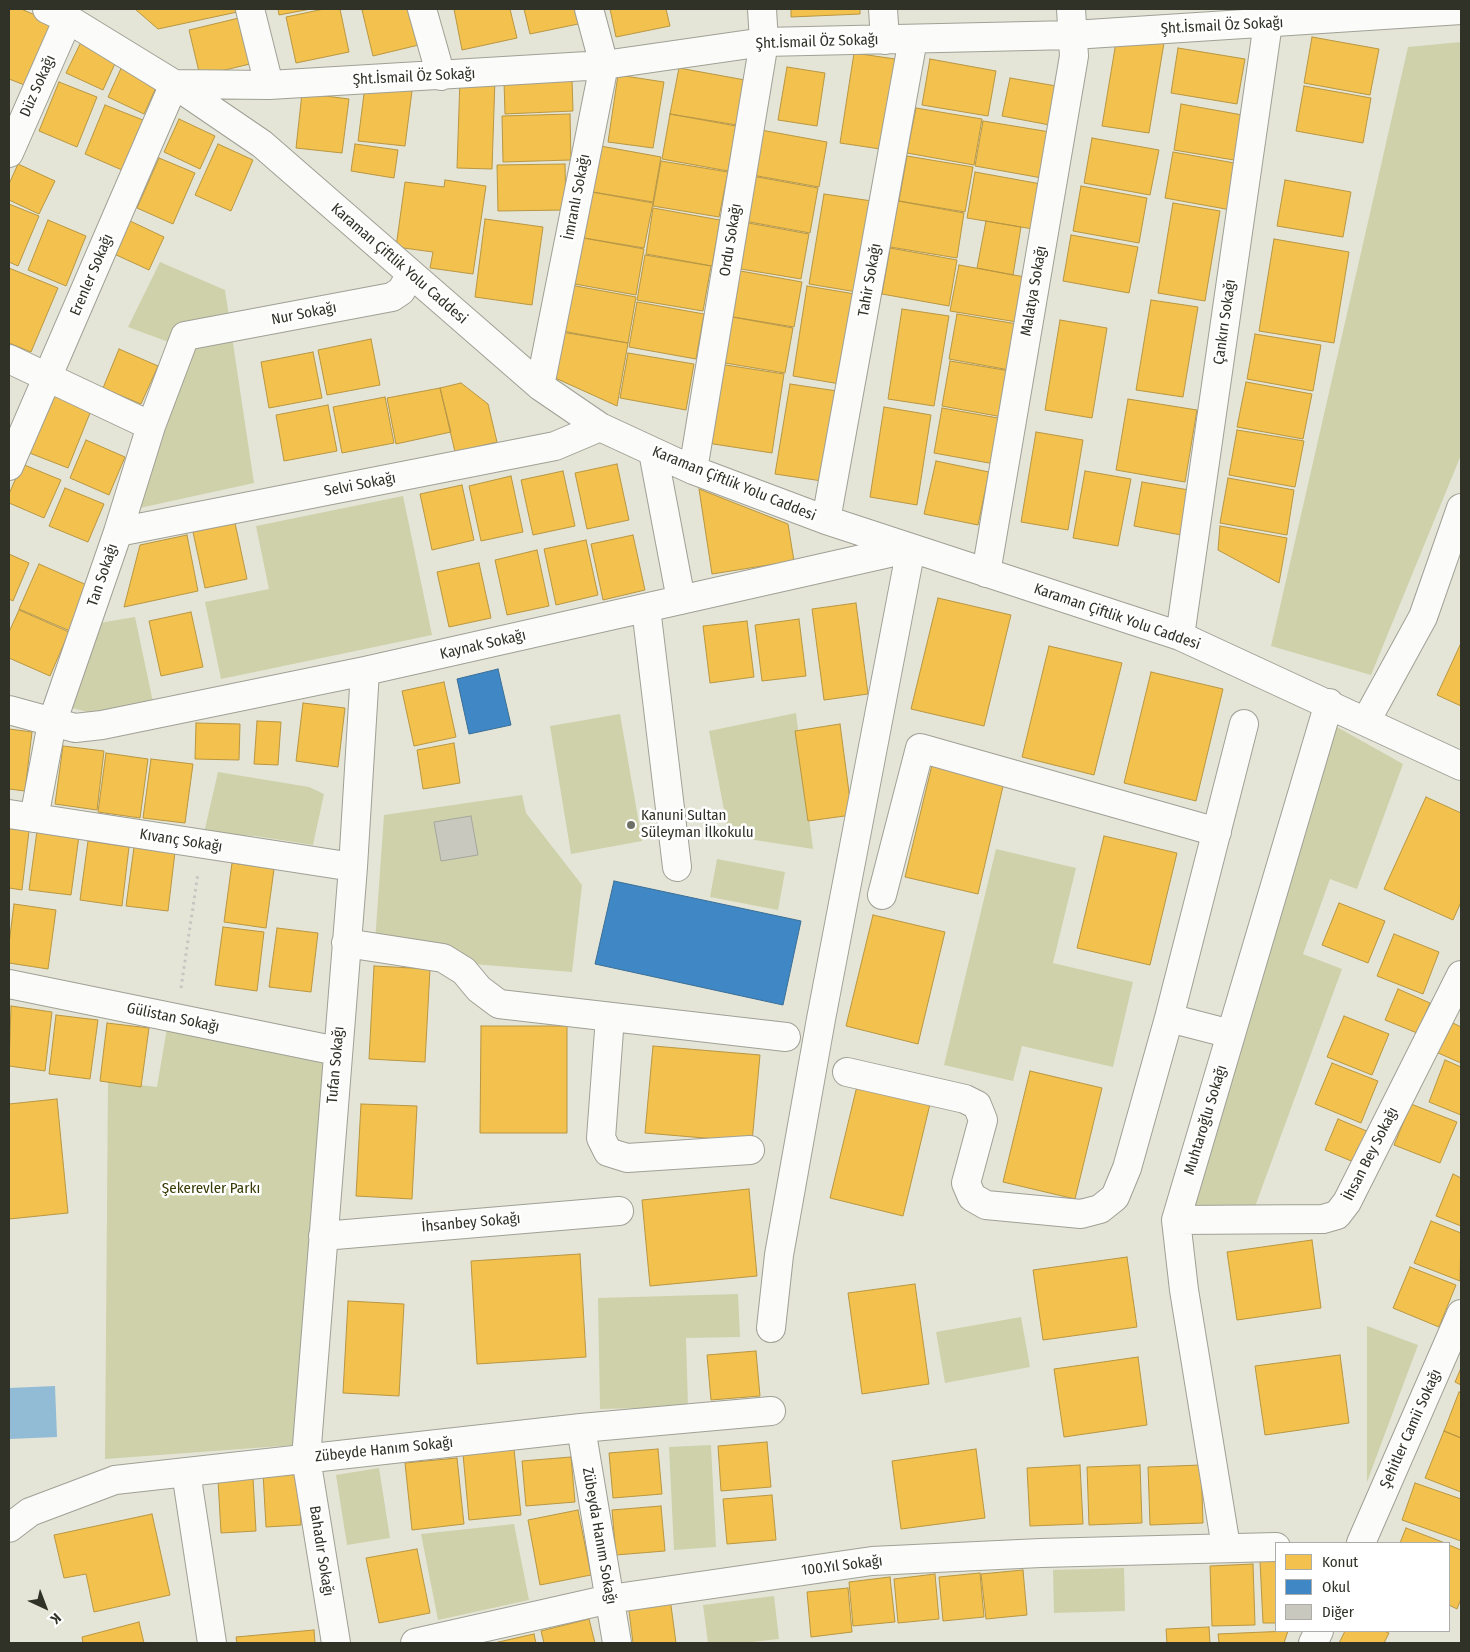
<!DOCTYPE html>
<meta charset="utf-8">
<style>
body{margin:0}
#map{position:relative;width:1470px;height:1652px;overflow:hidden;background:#e4e5d7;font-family:"Fira Sans Condensed",sans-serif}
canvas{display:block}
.frame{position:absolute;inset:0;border:10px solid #303127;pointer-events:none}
.legend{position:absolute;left:1275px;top:1542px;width:175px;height:90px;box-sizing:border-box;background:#fff;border:1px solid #acada9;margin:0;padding:6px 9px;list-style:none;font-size:15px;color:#303127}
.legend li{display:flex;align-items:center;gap:10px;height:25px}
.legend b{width:25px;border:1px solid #acada9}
.north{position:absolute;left:20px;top:1582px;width:50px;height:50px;-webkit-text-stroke:4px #fff;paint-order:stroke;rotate:137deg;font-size:14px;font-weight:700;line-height:20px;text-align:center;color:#303127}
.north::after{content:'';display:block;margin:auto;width:18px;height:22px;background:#303127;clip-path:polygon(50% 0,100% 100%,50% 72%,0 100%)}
</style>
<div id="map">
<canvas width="1470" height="1652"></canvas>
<div class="frame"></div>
<ul class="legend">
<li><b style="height:14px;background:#f2c14e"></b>Konut</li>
<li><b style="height:14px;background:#3f88c5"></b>Okul</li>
<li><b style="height:14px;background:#c8c8be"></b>Diğer</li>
</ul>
<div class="north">K</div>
</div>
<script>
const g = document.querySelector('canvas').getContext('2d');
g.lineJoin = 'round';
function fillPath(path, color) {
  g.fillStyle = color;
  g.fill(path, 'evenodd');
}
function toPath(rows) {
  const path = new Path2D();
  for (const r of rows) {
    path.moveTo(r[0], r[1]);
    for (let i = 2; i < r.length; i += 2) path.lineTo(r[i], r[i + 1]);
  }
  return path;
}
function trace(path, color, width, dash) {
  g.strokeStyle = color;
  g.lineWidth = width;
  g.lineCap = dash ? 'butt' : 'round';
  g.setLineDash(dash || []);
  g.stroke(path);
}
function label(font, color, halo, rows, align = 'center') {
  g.font = font + ' "Fira Sans Condensed",sans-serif';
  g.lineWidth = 5;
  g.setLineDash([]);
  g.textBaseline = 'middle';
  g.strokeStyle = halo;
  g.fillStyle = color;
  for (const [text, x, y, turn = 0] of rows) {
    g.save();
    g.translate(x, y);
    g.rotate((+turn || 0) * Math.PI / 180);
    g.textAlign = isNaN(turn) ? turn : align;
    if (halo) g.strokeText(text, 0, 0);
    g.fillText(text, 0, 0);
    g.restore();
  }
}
const green = toPath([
 [1461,42,1461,455,1371,675,1271,646,1408,47],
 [160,262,225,290,254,483,135,509,190,350,128,327],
 [403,496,432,635,221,679,205,602,269,589,256,526],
 [135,617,153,702,92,713,68,707,99,623],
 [796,713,813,849,729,836,709,731],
 [1312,713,1403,764,1357,889,1330,879,1303,954,1342,969,1253,1212,1176,1220],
 [620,714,642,841,571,854,550,726],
 [218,772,309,787,324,794,313,845,255,836,204,833],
 [522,795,526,813,582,885,572,972,374,956,384,815],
 [996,849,1076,868,1053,963,1133,982,1113,1067,1022,1046,1013,1081,944,1065],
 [717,859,785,872,778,910,710,897],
 [167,1028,325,1059,295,1445,105,1459,108,1081,157,1087],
 [738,1294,740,1337,686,1338,688,1407,600,1409,598,1298],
 [1021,1317,1030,1367,945,1383,936,1332],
 [1367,1326,1418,1345,1367,1482],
 [711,1445,716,1547,674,1550,669,1447],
 [379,1468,390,1538,347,1545,336,1475],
 [514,1524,529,1600,438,1620,421,1534],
 [1124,1568,1125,1611,1054,1613,1053,1570],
 [774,1596,779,1639,743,1643,708,1643,703,1605]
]);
const water = toPath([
 [55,1386,57,1437,9,1439,9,1388]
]);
const homes = toPath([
 [9,9,21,9,54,23,27,86,9,79,9,9],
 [135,9,241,9,242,11,158,29,135,9],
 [278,9,311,9,279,15,278,9],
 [324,9,340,9,349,52,296,63,286,17,324,9],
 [366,9,418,9,427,43,373,56,362,10,366,9],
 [454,9,510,9,517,38,462,50,454,9],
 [524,9,581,9,583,23,530,34,524,9],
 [610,9,666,9,670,26,616,37,610,9],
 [791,9,860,9,860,14,791,17,791,9],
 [243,17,254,63,200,76,189,30,243,17],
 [1117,36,1164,43,1149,133,1102,126,1117,36],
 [1312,37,1379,49,1370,95,1304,83,1312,37],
 [82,40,118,57,103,90,66,73,82,40],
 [1178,48,1245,59,1237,104,1171,93,1178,48],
 [854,53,902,60,887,150,840,143,854,53],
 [930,59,996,71,988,116,922,105,930,59],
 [123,64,159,81,144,114,108,97,123,64],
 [787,67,825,73,817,126,778,120,787,67],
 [679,68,745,80,737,125,670,114,679,68],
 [618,75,664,82,653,148,608,142,618,75],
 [1010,78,1062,87,1055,126,1002,116,1010,78],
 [460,79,495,79,492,169,457,168,460,79],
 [572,79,573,111,505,114,504,81,572,79],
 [59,82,97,97,77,147,39,131,59,82],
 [365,86,412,91,405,146,358,141,365,86],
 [1304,86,1371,98,1363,143,1296,131,1304,86],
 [302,93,349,99,342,153,296,148,302,93],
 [1181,104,1248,116,1240,161,1174,150,1181,104],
 [105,105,143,120,122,170,85,154,105,105],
 [916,108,982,119,974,165,907,153,916,108],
 [570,114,571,160,503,162,502,116,570,114],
 [670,114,736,126,728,171,662,159,670,114],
 [179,119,215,136,200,169,164,152,179,119],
 [983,121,1050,132,1042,178,975,166,983,121],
 [761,130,827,142,819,187,752,175,761,130],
 [1092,138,1159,150,1150,195,1084,183,1092,138],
 [218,144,253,160,231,211,195,195,218,144],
 [355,144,398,150,394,178,351,171,355,144],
 [595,145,661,157,653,202,587,191,595,145],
 [1173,152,1240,164,1231,210,1165,198,1173,152],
 [907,156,973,167,965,212,899,201,907,156],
 [159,158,195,173,173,224,137,208,159,158],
 [661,161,728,172,719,217,653,206,661,161],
 [18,164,55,181,39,214,9,200,9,184,18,164],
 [565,164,566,210,498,211,497,165,565,164],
 [975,172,1041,184,1033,229,967,218,975,172],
 [752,176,818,188,810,233,744,221,752,176],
 [445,180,486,186,473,274,430,268,433,252,396,247,405,182,444,187,445,180],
 [1285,180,1351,192,1343,237,1277,226,1285,180],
 [1081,186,1147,198,1139,243,1073,231,1081,186],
 [586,191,653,203,644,248,578,237,586,191],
 [824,194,872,201,857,292,809,284,824,194],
 [898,201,964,213,957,258,890,247,898,201],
 [1173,203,1220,211,1205,301,1158,293,1173,203],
 [9,204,39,216,18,266,9,262,9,204],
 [653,208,720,220,712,266,646,254,653,208],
 [485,219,543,227,532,305,475,297,485,219],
 [48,220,86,236,66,286,28,270,48,220],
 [128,220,164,237,149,270,112,253,128,220],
 [986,221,1021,227,1013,275,977,268,986,221],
 [743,222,809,234,801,279,735,268,743,222],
 [1071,235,1138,247,1129,293,1063,281,1071,235],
 [578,237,644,249,636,295,569,283,578,237],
 [1274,239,1349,252,1334,343,1259,331,1274,239],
 [890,248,957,260,949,306,882,294,890,248],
 [645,255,711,266,703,311,637,300,645,255],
 [959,265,1025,277,1017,322,950,311,959,265],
 [9,268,58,288,31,352,9,343,9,268],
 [735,270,802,282,794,327,727,316,735,270],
 [570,285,636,297,628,343,562,331,570,285],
 [807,286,855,294,840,384,793,376,807,286],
 [1151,300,1198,307,1183,397,1136,390,1151,300],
 [637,302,704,314,696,359,629,347,637,302],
 [902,309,949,316,934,406,888,399,902,309],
 [957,314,1023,325,1015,371,949,359,957,314],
 [727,316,793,328,785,373,719,362,727,316],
 [1060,320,1107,328,1092,418,1045,410,1060,320],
 [561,332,628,343,617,406,553,377,561,332],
 [1255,334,1321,345,1313,391,1247,379,1255,334],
 [371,339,380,385,327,395,318,350,371,339],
 [119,349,158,366,141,404,103,388,119,349],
 [313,352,322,398,269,408,261,362,313,352],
 [628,353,694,364,686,410,620,398,628,353],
 [950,361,1016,372,1008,418,942,406,950,361],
 [719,364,784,374,772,453,707,443,719,364],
 [1246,382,1312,394,1303,439,1237,427,1246,382],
 [461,383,488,404,497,442,455,452,440,388,461,383],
 [790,384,837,391,822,481,775,474,790,384],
 [440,388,451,432,396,444,387,398,440,388],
 [51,392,92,408,68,468,27,452,51,392],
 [385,397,394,443,342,453,333,407,385,397],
 [1128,399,1197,410,1185,482,1116,470,1128,399],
 [328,405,337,451,284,461,276,415,328,405],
 [884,407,931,415,917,505,870,497,884,407],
 [942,408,1009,420,1000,465,934,453,942,408],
 [1237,430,1304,441,1295,487,1229,475,1237,430],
 [1036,432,1083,440,1068,530,1021,522,1036,432],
 [86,440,125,457,109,495,70,478,86,440],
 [936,461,989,472,978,525,924,514,936,461],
 [22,464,61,480,44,518,9,503,9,494,22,464],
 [617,464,629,520,587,529,575,473,617,464],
 [563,471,575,526,533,535,521,480,563,471],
 [1085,471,1131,479,1118,546,1073,538,1085,471],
 [511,476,523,532,481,541,469,486,511,476],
 [1228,478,1294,490,1287,535,1220,523,1228,478],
 [1142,482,1189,490,1181,535,1134,526,1142,482],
 [462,485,474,540,432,550,420,494,462,485],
 [65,488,104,504,88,542,49,526,65,488],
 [699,489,788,524,794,561,712,574,699,489],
 [235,523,247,579,205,588,193,532,235,523],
 [1220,526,1287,538,1279,583,1218,550,1220,526],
 [187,535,198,591,124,607,140,545,187,535],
 [633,535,645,590,603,600,591,544,633,535],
 [586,540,598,595,556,605,544,549,586,540],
 [537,550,549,606,507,615,495,560,537,550],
 [9,554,29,563,13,601,9,599,9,554],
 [479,563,491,618,449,627,437,572,479,563],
 [39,564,89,586,70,631,19,609,39,564],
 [938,598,1011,615,984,726,911,709,938,598],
 [856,603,868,694,824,700,812,609,856,603],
 [19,610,69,632,50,676,9,658,9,632,19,610],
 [191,612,203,667,161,676,149,621,191,612],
 [799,619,806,676,762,681,755,625,799,619],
 [747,621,754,677,710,683,703,626,747,621],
 [1461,643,1461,706,1437,695,1461,643],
 [1049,646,1122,663,1094,775,1022,757,1049,646],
 [1151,672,1223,689,1196,801,1124,783,1151,672],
 [444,682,456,737,414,746,402,691,444,682],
 [303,703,345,708,338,767,296,761,303,703],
 [257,721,281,722,278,765,254,764,257,721],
 [196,723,240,724,239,760,195,759,196,723],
 [840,724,852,815,808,821,795,731,840,724],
 [9,729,32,732,25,791,9,789,9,729],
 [454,743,460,783,423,789,417,750,454,743],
 [63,746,104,751,97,810,55,804,63,746],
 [106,753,148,759,140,818,98,812,106,753],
 [151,759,193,764,185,823,143,818,151,759],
 [932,765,1004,782,978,894,905,877,932,765],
 [1426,797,1461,813,1461,902,1453,920,1384,889,1426,797],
 [9,828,29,831,22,890,9,888,9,828],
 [37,831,79,836,71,895,29,890,37,831],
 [1104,836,1177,853,1150,965,1077,948,1104,836],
 [88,841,129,847,122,906,80,900,88,841],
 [134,847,175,852,168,911,126,906,134,847],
 [232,863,274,869,266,928,224,922,232,863],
 [1339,903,1385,921,1368,963,1322,945,1339,903],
 [14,904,56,910,48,969,9,963,9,944,14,904],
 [873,915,945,932,918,1044,846,1026,873,915],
 [223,927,264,932,257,991,215,985,223,927],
 [277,928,318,933,311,992,269,987,277,928],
 [1394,934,1439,952,1423,994,1377,976,1394,934],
 [374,966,430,969,425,1062,369,1059,374,966],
 [1398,989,1430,1003,1417,1033,1385,1020,1398,989],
 [11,1006,52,1012,45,1071,9,1066,11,1006],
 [56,1015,98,1020,90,1079,49,1074,56,1015],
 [1344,1016,1389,1034,1372,1075,1327,1057,1344,1016],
 [1449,1021,1461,1027,1461,1063,1436,1052,1449,1021],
 [107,1023,149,1028,141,1087,100,1081,107,1023],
 [481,1026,567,1026,567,1133,480,1133,481,1026],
 [653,1046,760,1055,752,1142,645,1133,653,1046],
 [1445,1060,1461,1067,1461,1115,1429,1102,1445,1060],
 [1332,1063,1378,1081,1361,1123,1315,1104,1332,1063],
 [1030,1071,1102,1088,1075,1199,1003,1182,1030,1071],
 [857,1086,930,1104,903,1216,830,1198,857,1086],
 [57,1099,68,1213,9,1219,9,1104,57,1099],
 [361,1104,417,1106,412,1199,356,1196,361,1104],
 [1411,1104,1457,1122,1440,1163,1394,1145,1411,1104],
 [1338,1119,1369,1132,1356,1163,1325,1150,1338,1119],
 [1453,1174,1461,1178,1461,1226,1436,1216,1453,1174],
 [749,1189,757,1276,650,1286,642,1200,749,1189],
 [1431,1221,1461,1233,1460,1281,1414,1263,1431,1221],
 [1312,1240,1321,1308,1237,1320,1227,1252,1312,1240],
 [580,1254,586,1357,477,1364,471,1261,580,1254],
 [1127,1257,1137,1327,1043,1340,1033,1270,1127,1257],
 [1410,1267,1456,1285,1439,1327,1393,1308,1410,1267],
 [915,1284,929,1384,862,1394,848,1293,915,1284],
 [348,1301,404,1304,399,1396,343,1393,348,1301],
 [756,1351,760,1396,711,1400,707,1355,756,1351],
 [1340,1355,1349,1423,1265,1435,1255,1366,1340,1355],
 [1138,1357,1147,1425,1064,1437,1054,1369,1138,1357],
 [1461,1368,1461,1385,1455,1382,1461,1368],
 [1459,1392,1461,1393,1461,1438,1444,1431,1459,1392],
 [1444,1431,1461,1438,1461,1492,1425,1478,1444,1431],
 [767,1442,771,1487,721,1491,718,1446,767,1442],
 [514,1449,521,1515,469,1520,463,1454,514,1449],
 [658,1449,662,1494,613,1498,609,1453,658,1449],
 [976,1449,985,1518,901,1529,892,1461,976,1449],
 [571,1457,575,1502,526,1506,522,1461,571,1457],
 [457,1458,464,1524,412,1530,405,1463,457,1458],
 [1080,1465,1083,1524,1030,1526,1027,1468,1080,1465],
 [1140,1465,1142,1523,1089,1525,1087,1467,1140,1465],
 [1201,1465,1203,1523,1150,1525,1148,1467,1201,1465],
 [298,1471,301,1525,266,1527,263,1473,298,1471],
 [253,1478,256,1531,221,1533,218,1480,253,1478],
 [1415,1483,1461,1499,1461,1541,1402,1520,1415,1483],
 [772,1495,776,1540,727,1544,723,1499,772,1495],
 [661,1506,665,1551,616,1555,612,1510,661,1506],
 [578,1510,591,1575,540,1585,528,1520,578,1510],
 [152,1514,170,1595,94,1612,86,1574,64,1578,54,1535,152,1514],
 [1406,1528,1445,1543,1400,1543,1406,1528],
 [1449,1545,1461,1550,1461,1599,1457,1609,1449,1605,1449,1545],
 [417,1549,430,1613,379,1623,366,1558,417,1549],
 [1276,1560,1276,1623,1263,1623,1260,1561,1276,1560],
 [1253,1564,1255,1625,1212,1626,1210,1566,1253,1564],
 [1023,1570,1027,1615,986,1619,981,1574,1023,1570],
 [980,1573,984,1617,943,1621,939,1577,980,1573],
 [935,1574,939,1619,898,1623,894,1579,935,1574],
 [890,1577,895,1622,853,1626,849,1582,890,1577],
 [848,1588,852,1632,811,1637,807,1592,848,1588],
 [670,1598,676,1643,633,1643,628,1603,670,1598],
 [589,1619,595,1643,544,1643,541,1631,589,1619],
 [139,1622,144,1643,83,1643,82,1637,139,1622],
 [1209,1627,1210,1643,1167,1643,1166,1629,1209,1627],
 [314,1630,315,1643,237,1643,236,1637,314,1630],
 [1288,1631,1284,1643,1219,1643,1218,1634,1288,1631],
 [1345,1631,1384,1631,1389,1633,1384,1643,1339,1643,1345,1631],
 [534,1634,536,1643,494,1643,534,1634]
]);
const schools = toPath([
 [498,669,511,725,469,734,457,679,498,669],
 [614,881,801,921,783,1005,595,964,614,881]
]);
const building = toPath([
 [471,816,478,855,441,861,434,822,471,816]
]);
const path = toPath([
 [181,988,198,873]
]);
const minor = toPath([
 [47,9,68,19,174,84,262,144,540,386,600,427,693,470,826,520,1180,636,1461,766],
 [250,9,269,85],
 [422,9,441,76],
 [883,9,885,40],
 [9,153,68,19,65,9],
 [9,359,151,426],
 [540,386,604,65,589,9],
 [653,452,681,600],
 [9,466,174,84,269,85,604,65,764,42,1073,35,1461,10],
 [693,470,764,42,762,9],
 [826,520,913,39],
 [118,532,555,446,600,427],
 [986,573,1074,56,1071,9],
 [646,608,677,867],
 [1180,636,1268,23,1266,9],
 [9,710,75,728,102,725,365,671,911,548,821,1019,779,1255,771,1328],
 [1366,721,1423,617,1461,508],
 [9,814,353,867],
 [34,818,52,723,118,532,151,426,185,336,392,297,401,291,411,274],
 [882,895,920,748,1217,832],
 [346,943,443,958,464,971,479,989,499,1004,786,1037],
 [9,984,337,1051],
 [610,1017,601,1138,608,1152,627,1158,750,1150],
 [1231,1034,1169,1018,1244,724],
 [847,1072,965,1099,977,1105,983,1120,966,1183,972,1197,986,1205,1081,1214,1100,1209,1115,1197,1127,1168,1169,1018],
 [1176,1220,1323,1219,1337,1215,1347,1202,1461,975],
 [323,1236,619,1211],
 [581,1428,617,1643],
 [186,1472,212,1643],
 [9,1528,30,1512,115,1480,581,1428,771,1411],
 [1361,1543,1461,1314],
 [1226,1547,1184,1290,1176,1220,1329,703],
 [336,1643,306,1458,353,867,365,671],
 [415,1643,610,1599,872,1561,1041,1553,1276,1547],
 [1313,1643,1319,1631]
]);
const markers = [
 [631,825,5,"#6f7065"]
];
const streetNames = [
 ["Şht.İsmail Öz Sokağı",1222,26,-3],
 ["Şht.İsmail Öz Sokağı",817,42,-2],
 ["Şht.İsmail Öz Sokağı",414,77,-3],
 ["Düz Sokağı",38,86,-66],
 ["İmranlı Sokağı",577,197,-79],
 ["Ordu Sokağı",731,240,-81],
 ["Karaman Çiftlik Yolu Caddesi",399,264,41],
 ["Erenler Sokağı",92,275,-67],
 ["Tahir Sokağı",870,280,-80],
 ["Malatya Sokağı",1034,291,-80],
 ["Nur Sokağı",304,314,-11],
 ["Çankırı Sokağı",1225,322,-82],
 ["Karaman Çiftlik Yolu Caddesi",734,484,22],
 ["Selvi Sokağı",360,485,-11],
 ["Tan Sokağı",103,575,-71],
 ["Karaman Çiftlik Yolu Caddesi",1117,617,19],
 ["Kaynak Sokağı",483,645,-13],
 ["Kıvanç Sokağı",181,841,9],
 ["Gülistan Sokağı",173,1018,12],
 ["Tufan Sokağı",336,1065,-85],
 ["Muhtaroğlu Sokağı",1206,1120,-73],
 ["İhsan Bey Sokağı",1371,1154,-63],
 ["İhsanbey Sokağı",471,1223,-5],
 ["Şehitler Camii Sokağı",1411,1429,-66],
 ["Zübeyde Hanım Sokağı",384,1450,-6],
 ["Zübeyda Hanım Sokağı",599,1536,80],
 ["Bahadır Sokağı",321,1551,81],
 ["100.Yıl Sokağı",842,1566,-7]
];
const poiNames = [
 ["Kanuni Sultan",641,816],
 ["Süleyman İlkokulu",641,833]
];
const parkNames = [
 ["Şekerevler Parkı",211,1189]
];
fillPath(green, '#cfd1aa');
fillPath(water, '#92bbd5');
fillPath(homes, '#f2c14e');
trace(homes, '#b89642', 1);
fillPath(schools, '#3f88c5');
trace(schools, '#3a6e96', 1);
fillPath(building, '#c8c8be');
trace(building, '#a6a79c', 1);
trace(minor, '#a0a096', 30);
trace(path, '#c5c6c1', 3, [2.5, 4]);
trace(minor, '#fbfbf9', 28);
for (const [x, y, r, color] of markers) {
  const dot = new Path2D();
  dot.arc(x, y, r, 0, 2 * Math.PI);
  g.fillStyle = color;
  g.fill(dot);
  trace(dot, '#fff', 2);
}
label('15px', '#303127', '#fff', streetNames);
label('15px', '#303127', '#fff', poiNames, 'left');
label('15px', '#393a04', '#fff', parkNames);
</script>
